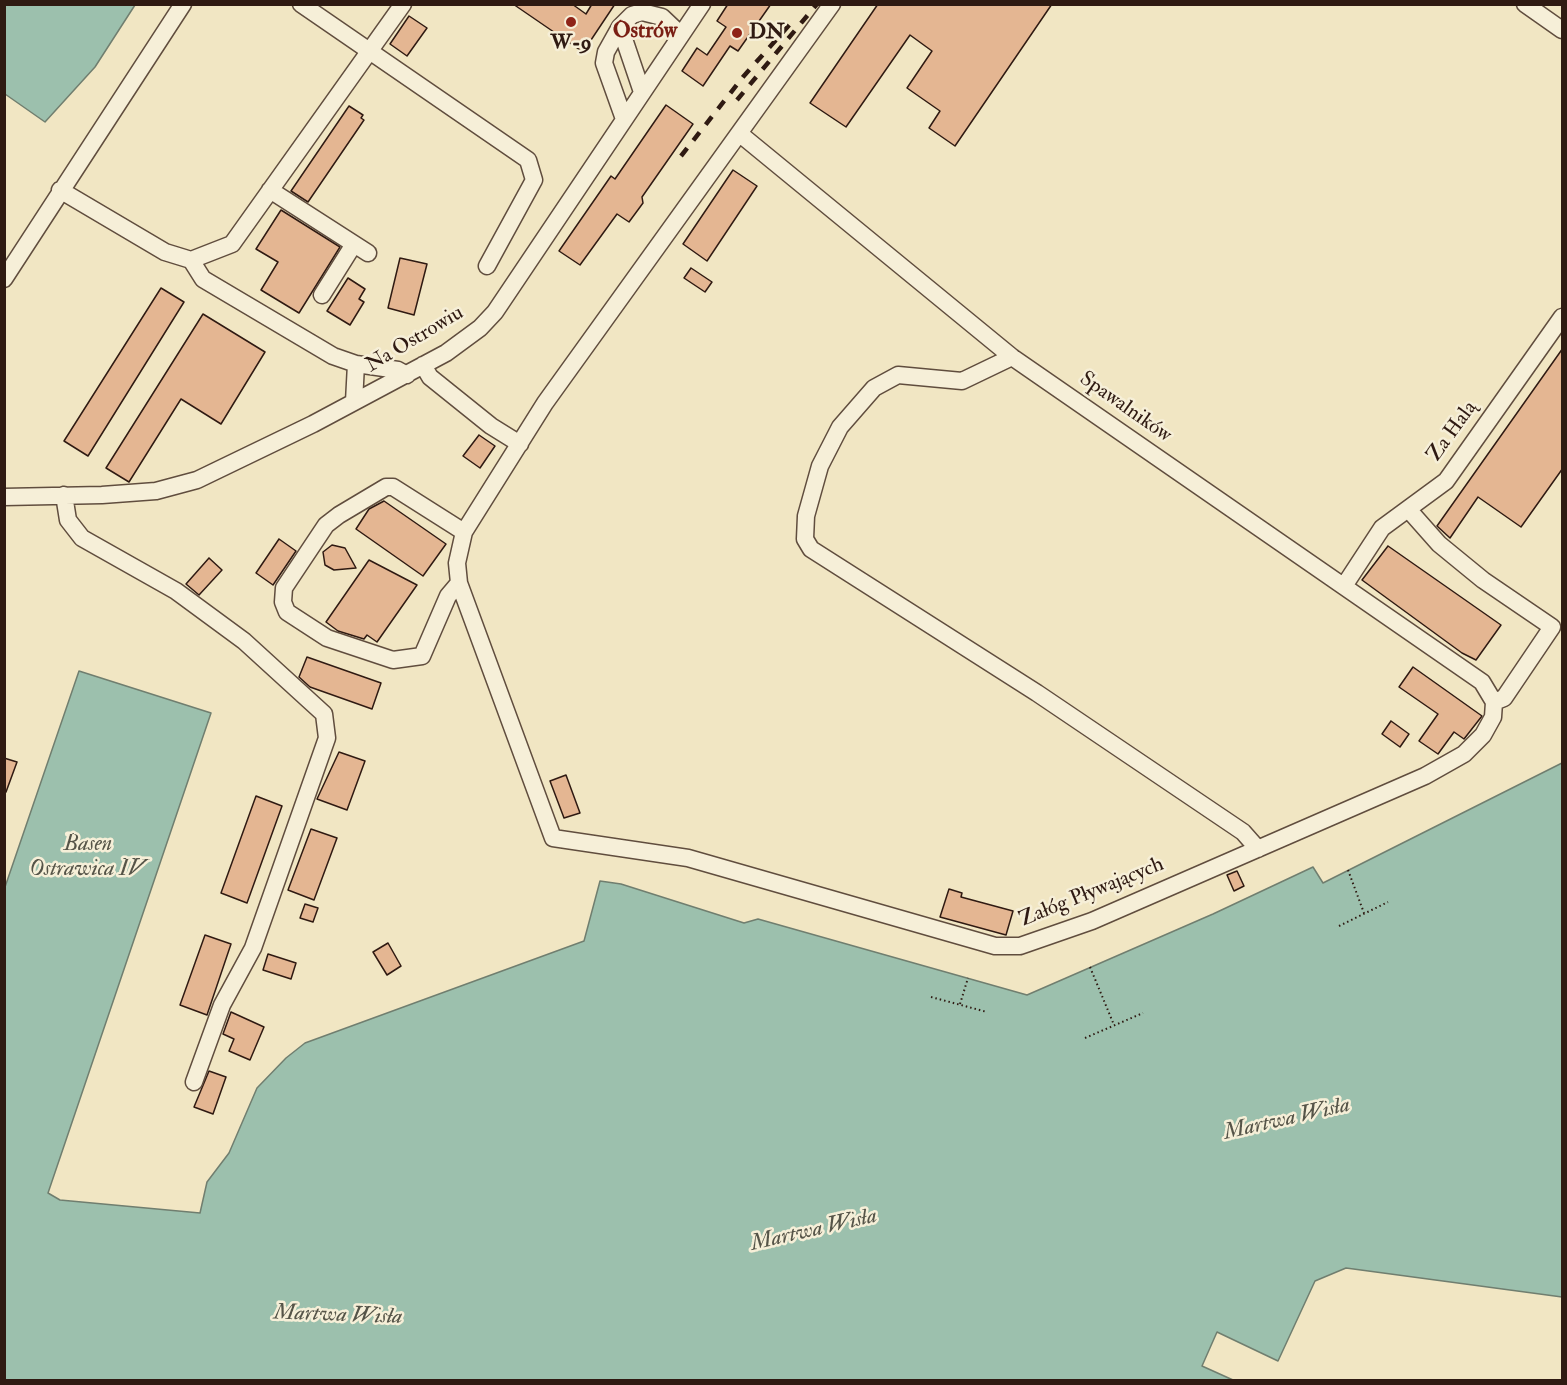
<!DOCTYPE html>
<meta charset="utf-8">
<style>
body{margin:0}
#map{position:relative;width:1567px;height:1385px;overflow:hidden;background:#f1e6c3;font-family:"IM FELL Double Pica",serif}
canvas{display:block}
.frame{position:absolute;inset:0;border:6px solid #2f1a12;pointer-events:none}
</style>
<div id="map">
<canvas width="1567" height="1385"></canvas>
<div class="frame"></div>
</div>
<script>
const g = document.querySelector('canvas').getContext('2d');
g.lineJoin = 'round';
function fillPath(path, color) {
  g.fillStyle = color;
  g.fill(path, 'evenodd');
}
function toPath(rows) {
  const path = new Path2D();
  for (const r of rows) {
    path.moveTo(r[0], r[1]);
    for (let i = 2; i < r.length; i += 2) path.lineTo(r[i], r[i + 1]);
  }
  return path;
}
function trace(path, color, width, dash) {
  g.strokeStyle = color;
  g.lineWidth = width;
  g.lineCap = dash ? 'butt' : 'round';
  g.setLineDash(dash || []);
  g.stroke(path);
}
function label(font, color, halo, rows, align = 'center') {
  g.font = font + ' "IM FELL Double Pica",serif';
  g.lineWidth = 5;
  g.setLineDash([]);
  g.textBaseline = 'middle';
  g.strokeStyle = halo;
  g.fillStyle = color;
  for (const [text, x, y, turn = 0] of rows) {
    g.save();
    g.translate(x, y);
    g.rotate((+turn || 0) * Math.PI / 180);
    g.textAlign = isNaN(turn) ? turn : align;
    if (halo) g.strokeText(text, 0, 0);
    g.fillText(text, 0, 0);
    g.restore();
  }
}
const water = toPath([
 [4,5,5,4,135,5,95,67,45,122,5,94,4,5],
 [79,671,211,713,48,1193,60,1200,200,1213,207,1182,229,1153,257,1088,286,1058,305,1043,584,941,600,881,621,884,744,923,758,919,1027,995,1213,914,1313,867,1323,883,1562,763,1562,1297,1346,1268,1315,1281,1278,1361,1217,1332,1202,1366,1233,1380,5,1380,5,887,79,671]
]);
const building = toPath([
 [513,4,572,4,586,14,592,4,615,4,583,52,513,4],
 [728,4,771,4,738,51,730,46,703,86,682,71,697,48,707,55,726,27,717,21,728,4],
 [878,4,1052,4,955,146,929,128,940,111,907,88,932,51,910,35,846,127,810,103,878,4],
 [409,16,427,28,407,56,390,44,409,16],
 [666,105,693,124,642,197,643,203,629,222,617,214,580,265,559,251,611,176,615,179,666,105],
 [349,106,363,115,361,118,364,120,308,202,291,191,349,106],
 [733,170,757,186,707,261,683,244,733,170],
 [281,210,340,247,299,313,261,290,278,262,256,249,281,210],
 [400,258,427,264,414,315,388,308,400,258],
 [691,268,712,282,705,292,684,278,691,268],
 [348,278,365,289,359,299,364,302,350,325,327,311,348,278],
 [161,288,184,302,88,456,64,441,161,288],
 [203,314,265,352,221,424,181,399,129,482,106,468,203,314],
 [1563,348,1563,468,1521,527,1478,497,1450,538,1437,526,1563,348],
 [479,435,495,446,480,468,463,456,479,435],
 [384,501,446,544,423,576,356,529,369,509,384,501],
 [279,539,296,551,273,585,256,573,279,539],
 [332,545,345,548,356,568,334,570,325,565,323,552,332,545],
 [1388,546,1501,625,1476,660,1462,653,1362,580,1388,546],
 [209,558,222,570,199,595,186,584,209,558],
 [369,560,417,585,377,642,367,635,364,639,338,631,326,622,369,560],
 [307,657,381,683,372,709,310,687,299,677,307,657],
 [1413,667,1482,716,1464,739,1454,732,1438,754,1419,741,1438,714,1399,687,1413,667],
 [1391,721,1409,734,1400,747,1382,734,1391,721],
 [339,752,365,761,347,810,317,799,339,752],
 [4,758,17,762,6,792,4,791,4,758],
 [566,775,580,813,564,818,550,781,566,775],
 [256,796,282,806,247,903,221,893,256,796],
 [311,829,337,838,314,900,288,890,311,829],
 [1237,871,1244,886,1234,891,1227,875,1237,871],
 [949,889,962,893,961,897,1013,911,1006,935,940,917,949,889],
 [305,904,318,908,313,922,300,918,305,904],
 [205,935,231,944,207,1015,180,1005,205,935],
 [388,943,401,966,387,975,373,952,388,943],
 [268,954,296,963,291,979,263,970,268,954],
 [231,1012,264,1027,250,1060,229,1051,234,1039,223,1034,231,1012],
 [209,1071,226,1077,213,1114,194,1107,209,1071]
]);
const path = toPath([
 [1348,870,1364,913],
 [1339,926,1388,902],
 [1090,967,1114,1025],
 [931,997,987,1012],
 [960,1004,968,978],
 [1085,1038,1143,1013]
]);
const minor = toPath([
 [301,4,528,160,534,180,487,266],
 [1525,4,1562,30],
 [620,27,642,92],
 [624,119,604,63,606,52,620,27,632,15,642,12,662,17,681,35],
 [740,134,1012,357,1482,682,1494,702,1493,717,1483,735,1464,754,1425,776,1092,921,1020,946,995,946,688,858,553,838,459,583,457,563,464,532,545,403,832,4],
 [60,190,165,252,191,260,232,244,403,4],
 [270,190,368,253],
 [191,260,203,279,333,356,356,364,398,370,407,375],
 [4,279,183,4],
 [322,295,354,244],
 [1012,357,962,381,898,375,874,388,840,427,820,466,806,516,805,539,811,549,1037,693,1243,832,1258,849],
 [423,365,430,377,491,426,520,444],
 [354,402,356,364],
 [64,495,68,520,82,538,176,591,244,641,324,714,327,738,253,948,222,1005,194,1082],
 [4,497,102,495,156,491,197,480,313,424,446,353,480,328,495,312,702,4],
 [1408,509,1439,544,1483,580,1552,627,1504,698,1494,702],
 [459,583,448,596,422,656,393,660,327,638,287,612,283,602,284,588,326,525,339,515,386,487,393,487,464,532],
 [1344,586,1382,528,1446,481,1562,317]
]);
const rail = toPath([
 [737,100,817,4],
 [681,156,743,77,791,23]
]);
const markers = [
 [571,22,6,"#8f2418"],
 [737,33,6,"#8f2418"]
];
const poiNames = [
 ["DN",749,33],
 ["W-9",571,44,"center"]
];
const streetNames = [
 ["Na Ostrowiu",415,340,-31],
 ["Spawalników",1125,408,35],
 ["Za Halą",1453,432,-54],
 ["Załóg Pływających",1092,893,-22]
];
const neighbourhoodNames = [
 ["Ostrów",645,32]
];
const waterNames = [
 ["Basen",88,845],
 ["Ostrawica IV",88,870],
 ["Martwa Wisła",1287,1120,-13],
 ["Martwa Wisła",814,1231,-13],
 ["Martwa Wisła",338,1316,2]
];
fillPath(water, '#9cc0ad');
trace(water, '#707e6f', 1.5);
fillPath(building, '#e4b692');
trace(building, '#2f1a12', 1.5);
trace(minor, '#604d3e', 19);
trace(path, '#2f1a12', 2, [1.5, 3]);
trace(minor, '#f6efd8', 16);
trace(rail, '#2f1a12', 4.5, [10, 10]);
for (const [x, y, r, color] of markers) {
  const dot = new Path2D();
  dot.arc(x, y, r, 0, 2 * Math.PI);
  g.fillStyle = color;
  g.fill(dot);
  trace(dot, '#f6efd8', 2);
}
label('bold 21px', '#2f1a12', '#f6efd8', poiNames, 'left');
label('21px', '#2f1a12', '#f6efd8', streetNames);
label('bold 22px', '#7a1f14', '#f6efd8', neighbourhoodNames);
label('italic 22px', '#555448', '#f6efd8', waterNames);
</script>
